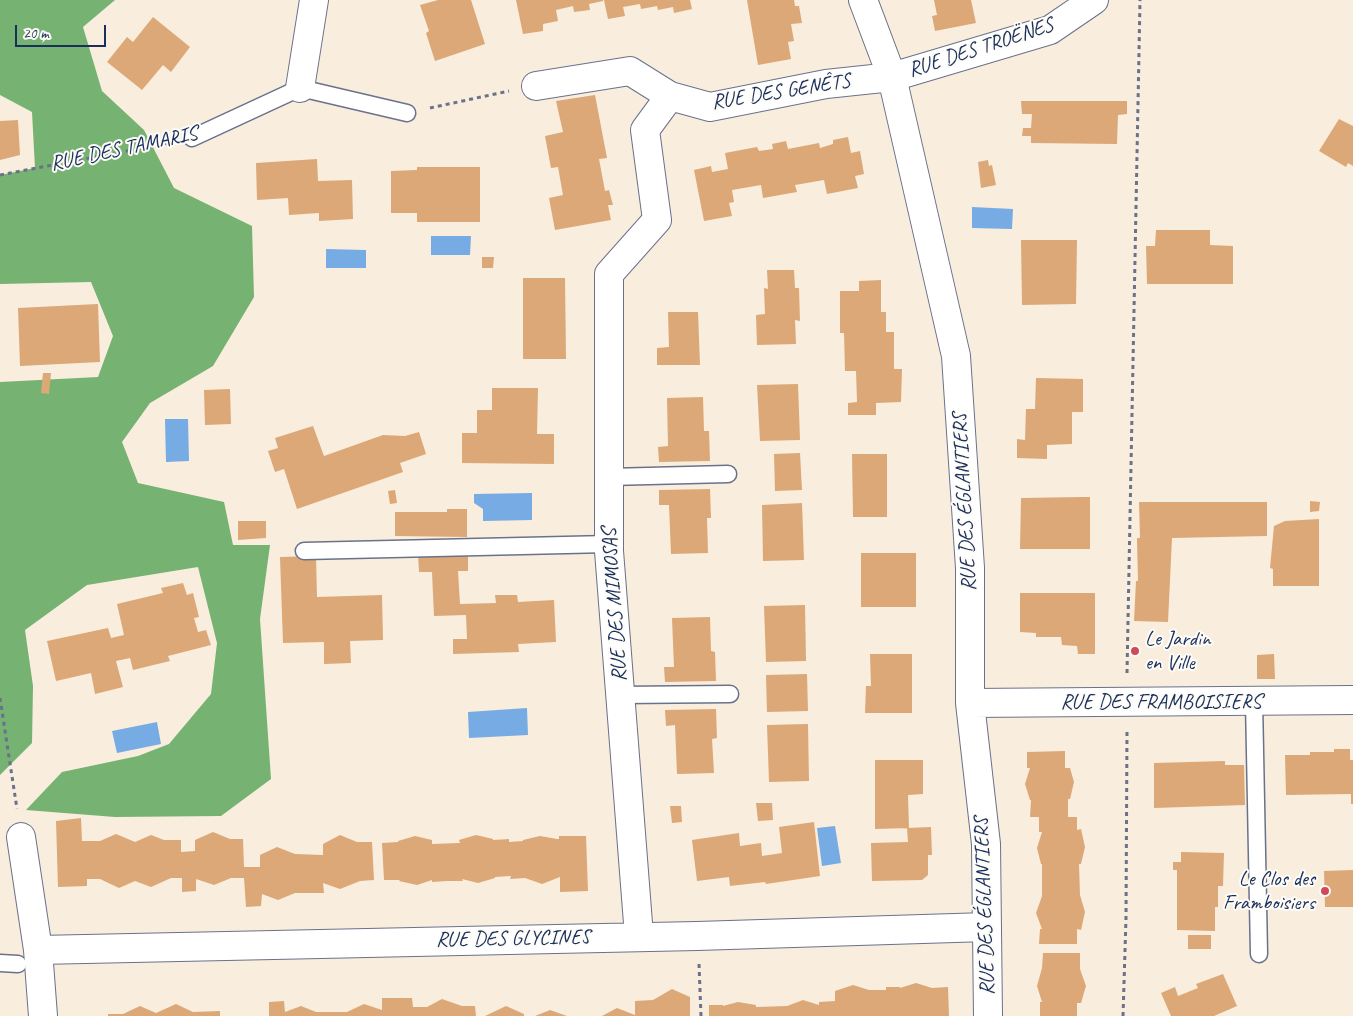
<!DOCTYPE html>
<meta charset="utf-8">
<style>
body{margin:0}
#map{position:relative;width:1353px;height:1016px;overflow:hidden;background:#f9eddd;font-family:Caveat,sans-serif}
canvas{display:block}
.scale{position:absolute;left:15px;top:25px;width:91px;height:22px;box-sizing:border-box;border:2px solid #1b2f5e;border-top:0;padding-left:6px;font-size:15px;line-height:18px;white-space:nowrap;color:#1b2f5e;-webkit-text-stroke:4px #fdfcf7;paint-order:stroke}
</style>
<div id="map">
<canvas width="1353" height="1016"></canvas>
<div class="scale">20 m</div>
</div>
<script>
const g = document.querySelector('canvas').getContext('2d');
g.lineJoin = 'round';
function fillPath(path, color) {
  g.fillStyle = color;
  g.fill(path, 'evenodd');
}
function toPath(rows) {
  const path = new Path2D();
  for (const r of rows) {
    path.moveTo(r[0], r[1]);
    for (let i = 2; i < r.length; i += 2) path.lineTo(r[i], r[i + 1]);
  }
  return path;
}
function trace(path, color, width, dash) {
  g.strokeStyle = color;
  g.lineWidth = width;
  g.lineCap = dash ? 'butt' : 'round';
  g.setLineDash(dash || []);
  g.stroke(path);
}
function label(font, color, halo, rows, align = 'center') {
  g.font = font + ' Caveat,sans-serif';
  g.lineWidth = 4;
  g.setLineDash([]);
  g.textBaseline = 'middle';
  g.strokeStyle = halo;
  g.fillStyle = color;
  for (const [text, x, y, turn = 0] of rows) {
    g.save();
    g.translate(x, y);
    g.rotate((+turn || 0) * Math.PI / 180);
    g.textAlign = isNaN(turn) ? turn : align;
    if (halo) g.strokeText(text, 0, 0);
    g.fillText(text, 0, 0);
    g.restore();
  }
}
const forest = toPath([
 [0,0,115,0,83,27,102,91,144,130,174,188,252,226,254,297,213,366,150,403,122,442,138,483,224,502,233,545,270,545,260,619,271,779,221,816,115,817,26,810,62,772,138,756,169,744,211,694,217,643,198,567,87,585,25,630,33,686,32,743,0,775,0,382,98,377,113,336,91,282,0,284,0,175,35,168,32,112,0,95]
]);
const water = toPath([
 [972,207,1013,209,1012,229,972,228],
 [431,236,471,236,470,255,431,255],
 [326,249,366,250,366,268,326,268],
 [165,419,188,419,189,461,166,462],
 [532,493,532,520,483,521,483,509,474,503,474,494],
 [527,708,528,735,469,738,468,712],
 [157,722,161,744,117,753,112,731],
 [835,826,841,863,822,866,817,828]
]);
const building = toPath([
 [438,0,471,0,485,44,435,61,426,33,429,31,420,5],
 [516,0,603,0,603,1,589,4,590,10,574,12,573,6,556,10,558,21,543,24,543,31,523,34],
 [604,0,690,0,692,9,674,13,673,7,658,10,657,6,641,9,640,4,623,7,625,16,608,19],
 [747,0,794,0,795,6,799,6,802,23,791,24,794,41,788,42,791,59,758,65],
 [934,0,971,0,976,23,935,31,932,16,937,15],
 [153,17,190,47,171,72,163,65,142,90,107,62,127,37,133,42],
 [595,95,607,158,599,159,605,191,609,190,613,205,608,205,611,220,555,230,549,198,563,195,558,167,551,168,545,136,563,132,556,101],
 [1021,101,1127,101,1127,114,1118,115,1117,144,1031,143,1031,136,1022,136,1023,128,1031,128,1032,114,1022,114],
 [1339,119,1353,126,1353,166,1348,163,1346,167,1319,151],
 [18,120,20,155,0,160,0,121],
 [848,137,851,153,860,151,864,174,855,176,858,188,827,194,824,180,795,185,797,192,763,198,761,185,732,190,734,202,729,203,732,216,704,221,694,170,711,166,712,172,728,169,725,153,757,147,759,151,773,149,772,144,786,141,788,149,819,143,820,148,833,144,833,140],
 [317,159,318,181,352,180,353,219,319,221,319,213,289,215,288,198,257,200,256,163],
 [988,160,989,166,992,165,996,185,981,188,978,162],
 [417,167,480,167,480,222,417,222,417,213,391,213,391,171,417,170],
 [1156,230,1210,230,1210,245,1233,246,1233,284,1147,284,1146,246,1155,246],
 [1021,240,1077,240,1076,304,1022,305],
 [482,257,494,257,493,268,482,268],
 [767,270,794,270,795,288,799,288,800,321,795,320,796,344,757,345,756,315,765,314,764,288,768,289],
 [523,278,565,278,566,359,523,359],
 [881,280,881,312,886,312,886,332,894,332,894,369,902,369,901,402,876,403,876,415,848,415,848,403,857,402,856,371,845,371,844,333,840,333,840,291,859,291,859,281],
 [98,304,100,362,20,366,18,308],
 [668,312,698,312,700,365,657,365,657,348,669,347],
 [43,373,51,373,49,394,41,393],
 [1036,378,1083,379,1083,412,1072,412,1072,444,1047,445,1047,459,1017,458,1017,439,1025,440,1026,409,1035,409],
 [798,384,800,440,760,441,757,385],
 [492,388,538,388,537,434,554,434,554,464,462,463,462,433,477,433,477,410,492,410],
 [230,389,231,424,205,425,204,390],
 [703,397,704,431,709,431,710,461,659,462,658,447,668,446,667,398],
 [313,426,324,456,383,435,405,436,419,432,426,454,400,463,403,472,297,509,284,469,275,472,268,451,278,448,275,438],
 [800,453,802,490,775,491,774,454],
 [852,454,887,454,887,517,853,517],
 [710,489,711,518,707,518,708,553,671,554,669,505,659,505,659,490],
 [395,490,397,503,390,504,388,491],
 [1082,497,1090,497,1090,549,1020,549,1021,498],
 [1310,501,1320,502,1319,511,1310,512],
 [1139,502,1267,502,1267,536,1172,538,1168,622,1134,621,1136,581,1138,581,1137,538,1140,538],
 [802,503,804,560,763,561,762,505],
 [447,509,467,509,467,537,395,536,395,512,447,512],
 [1319,519,1319,586,1273,586,1273,569,1270,568,1274,526,1285,521],
 [238,521,266,521,266,538,238,540],
 [861,553,916,553,916,607,861,607],
 [418,554,468,554,468,571,458,571,460,604,496,603,495,595,517,595,518,602,554,600,556,642,518,644,519,652,453,654,453,639,467,639,466,615,434,616,432,572,419,572],
 [316,556,317,597,382,595,383,640,350,641,351,663,324,664,324,642,283,643,280,557],
 [183,583,187,595,193,593,199,617,194,618,198,632,206,630,211,645,168,656,170,661,133,670,130,658,116,661,123,687,95,694,91,673,56,681,47,641,108,628,111,638,124,635,117,604,163,593,161,588],
 [1020,593,1095,593,1095,654,1078,654,1077,646,1062,645,1061,637,1036,637,1036,633,1020,632],
 [805,605,806,661,766,662,764,606],
 [710,617,711,651,715,652,716,681,665,682,664,667,674,667,672,618],
 [870,654,912,654,912,713,865,713,866,686,871,686],
 [1274,654,1275,679,1257,679,1257,655],
 [807,674,808,711,767,712,766,675],
 [716,709,717,738,712,739,714,773,677,774,675,725,666,726,665,710],
 [808,724,809,781,769,782,767,725],
 [1334,749,1350,749,1350,760,1353,760,1353,804,1351,804,1351,794,1286,795,1285,755,1310,755,1310,752,1334,752],
 [1065,751,1065,768,1070,768,1074,782,1070,799,1068,799,1068,817,1077,817,1077,830,1081,829,1085,847,1081,864,1079,864,1080,895,1085,912,1081,930,1077,929,1077,944,1039,944,1040,929,1042,929,1036,913,1042,896,1042,864,1041,864,1037,848,1042,832,1039,832,1039,817,1030,817,1031,800,1030,800,1025,784,1030,768,1027,768,1027,752],
 [875,760,923,760,923,794,908,795,909,828,875,829],
 [1225,761,1225,765,1244,765,1245,805,1154,808,1154,763],
 [756,803,772,803,773,820,758,821],
 [670,806,681,806,682,822,672,823],
 [81,818,82,841,100,841,116,834,135,842,151,835,164,840,181,840,181,852,195,851,195,840,213,832,230,839,243,839,244,867,260,867,260,855,277,847,295,854,323,855,323,844,340,835,357,842,372,842,374,880,360,881,340,889,323,883,324,893,295,893,278,900,262,894,261,906,246,907,244,878,231,878,214,885,196,879,196,891,182,892,182,878,171,878,151,887,135,881,119,888,100,879,87,879,87,886,58,887,56,821],
 [814,822,820,876,766,884,765,882,730,886,729,877,697,881,692,840,739,833,740,846,761,843,762,856,782,853,779,827],
 [931,827,932,855,928,855,928,875,922,880,872,881,871,843,908,842,907,828],
 [476,835,493,839,493,840,509,839,509,842,523,841,523,840,540,836,557,839,559,839,559,836,586,836,588,891,560,892,560,877,542,884,525,878,510,879,511,876,495,877,495,878,478,883,462,879,463,881,447,881,432,882,432,880,417,885,399,881,400,880,384,880,382,843,398,842,398,841,415,836,432,840,432,844,460,843,459,840],
 [1181,852,1224,853,1223,886,1218,886,1218,907,1215,907,1215,931,1177,930,1177,870,1173,870,1173,862,1181,862],
 [1353,870,1353,907,1325,907,1324,871],
 [1188,935,1211,935,1211,949,1188,949],
 [1043,953,1080,953,1080,969,1086,986,1081,1003,1077,1003,1077,1016,1040,1016,1040,1002,1042,1002,1037,986,1042,968],
 [1223,974,1237,1006,1214,1016,1171,1016,1161,993,1175,987,1178,996,1198,988,1196,984],
 [916,983,932,988,948,987,949,1016,709,1016,709,1005,723,1005,723,1006,738,1002,756,1005,756,1007,787,1006,803,1000,819,1005,819,1002,835,1001,835,991,853,985,869,990,886,990,886,987,900,987,900,988],
 [672,989,690,997,690,1016,602,1016,617,1008,635,1015,635,1001,653,1000],
 [382,998,412,998,413,1007,427,1007,442,999,462,1006,475,1006,476,1016,269,1016,269,1002,284,1001,285,1012,301,1006,316,1012,347,1012,364,1004,382,1010],
 [176,1004,193,1012,220,1011,220,1016,108,1016,108,1014,123,1014,140,1006,156,1013],
 [506,1006,524,1014,524,1016,485,1016],
 [550,1010,567,1016,535,1016]
]);
const path = toPath([
 [430,108,509,91],
 [0,175,169,143],
 [1127,673,1140,0],
 [0,698,17,809],
 [699,964,701,1016],
 [1123,1016,1126,918,1127,732]
]);
const service = toPath([
 [192,138,300,88,407,113],
 [609,477,728,474],
 [304,551,609,544],
 [621,695,730,694],
 [1254,701,1259,954],
 [0,963,18,964]
]);
const minor = toPath([
 [863,0,892,77,956,356,970,568,970,703,986,844,988,1016],
 [536,86,630,71,670,96,710,107,826,84,892,77,1050,30,1094,0],
 [300,88,314,0],
 [970,703,1353,700],
 [21,837,38,950,43,1016],
 [639,936,609,551,609,274,657,220,645,130,670,96],
 [38,950,697,936,987,927]
]);
const markers = [
 [1135,651,5,"#d1495b"],
 [1325,891,5,"#d1495b"]
];
const streetNames = [
 ["RUE DES TROËNES",981,48,-18],
 ["RUE DES GENÊTS",781,92,-9],
 ["RUE DES TAMARIS",124,149,-12],
 ["RUE DES ÉGLANTIERS",965,502,-93],
 ["RUE DES MIMOSAS",615,605,-94],
 ["RUE DES FRAMBOISIERS",1161,702],
 ["RUE DES ÉGLANTIERS",985,906,-92],
 ["RUE DES GLYCINES",513,939,-1]
];
const poiNames = [
 ["Le Jardin",1145,639],
 ["en Ville",1145,663],
 ["Le Clos des",1315,879,"right"],
 ["Framboisiers",1315,903,"right"]
];
fillPath(forest, '#76b271');
fillPath(water, '#77abe4');
fillPath(building, '#dca877');
trace(service, '#69728a', 19);
trace(minor, '#69728a', 30);
trace(path, '#69728a', 3, [4, 4]);
trace(service, '#fff', 16);
trace(minor, '#fff', 28);
for (const [x, y, r, color] of markers) {
  const dot = new Path2D();
  dot.arc(x, y, r, 0, 2 * Math.PI);
  g.fillStyle = color;
  g.fill(dot);
  trace(dot, '#fdfcf7', 2);
}
label('21px', '#1b2f5e', '#fdfcf7', streetNames);
label('21px', '#1b2f5e', '#fdfcf7', poiNames, 'left');
</script>
